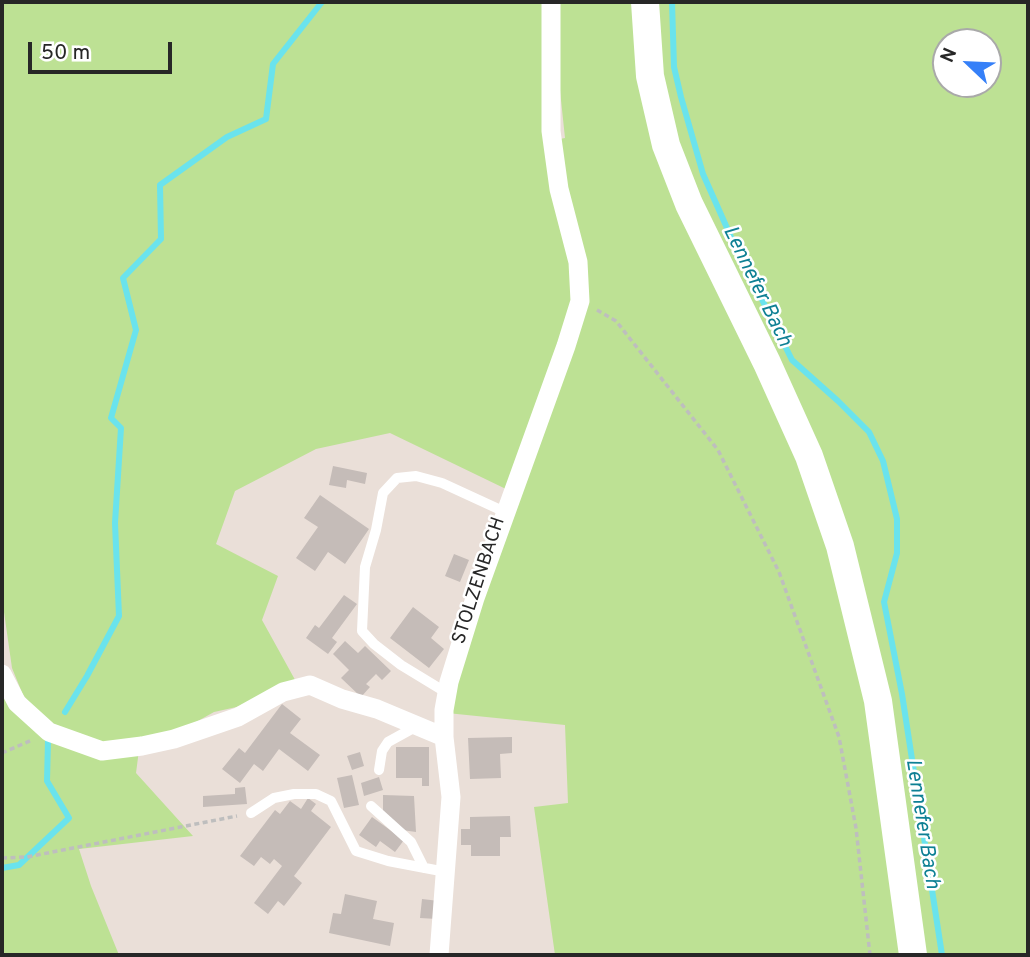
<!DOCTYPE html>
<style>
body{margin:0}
#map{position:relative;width:1030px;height:957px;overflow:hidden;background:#eadfd8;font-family:Overpass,sans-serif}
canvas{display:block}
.frame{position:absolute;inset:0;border:4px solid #272727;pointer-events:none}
.north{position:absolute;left:932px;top:28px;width:70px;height:70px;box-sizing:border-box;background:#fff;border:2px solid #a9a9a9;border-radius:50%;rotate:293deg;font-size:19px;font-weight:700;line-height:28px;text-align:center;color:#272727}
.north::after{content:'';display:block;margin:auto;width:24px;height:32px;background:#3680f8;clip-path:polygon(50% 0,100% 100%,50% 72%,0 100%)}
.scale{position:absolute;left:28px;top:42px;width:144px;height:32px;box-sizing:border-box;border:4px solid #272727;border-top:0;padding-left:9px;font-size:21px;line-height:24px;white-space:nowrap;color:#272727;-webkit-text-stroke:5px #fff;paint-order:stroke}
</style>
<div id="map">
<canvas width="1030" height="957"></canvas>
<div class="frame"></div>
<div class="north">N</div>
<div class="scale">50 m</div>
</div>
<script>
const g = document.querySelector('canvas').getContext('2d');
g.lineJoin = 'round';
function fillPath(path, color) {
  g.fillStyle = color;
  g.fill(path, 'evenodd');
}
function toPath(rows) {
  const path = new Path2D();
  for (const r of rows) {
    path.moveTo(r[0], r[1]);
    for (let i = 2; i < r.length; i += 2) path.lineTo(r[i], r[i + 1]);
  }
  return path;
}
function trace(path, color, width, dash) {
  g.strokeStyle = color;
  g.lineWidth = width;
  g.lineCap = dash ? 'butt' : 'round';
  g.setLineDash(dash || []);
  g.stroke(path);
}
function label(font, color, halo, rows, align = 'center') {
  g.font = font + ' Overpass,sans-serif';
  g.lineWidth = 5;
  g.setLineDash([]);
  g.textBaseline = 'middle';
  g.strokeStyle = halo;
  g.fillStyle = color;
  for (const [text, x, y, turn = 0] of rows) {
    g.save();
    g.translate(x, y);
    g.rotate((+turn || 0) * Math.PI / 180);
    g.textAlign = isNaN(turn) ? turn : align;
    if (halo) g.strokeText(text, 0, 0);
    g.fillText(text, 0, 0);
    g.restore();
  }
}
const green = toPath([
 [2,2,542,2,544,142,565,138,555,43,556,2,1028,2,1028,955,555,955,534,807,568,803,565,725,447,713,508,490,390,433,316,449,235,491,216,544,278,576,262,620,299,687,259,702,214,712,171,736,111,745,54,725,34,708,23,695,12,668,2,598],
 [946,42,988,42,988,84,946,84],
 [2,678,47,735,139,750,136,773,193,836,79,849,91,886,119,955,2,955]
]);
const stream = toPath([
 [672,2,674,67,681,97,703,174,731,237,792,360,838,401,869,432,883,461,897,519,897,553,884,602,902,694,942,955],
 [65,712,87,676,119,616,115,523,121,428,111,418,136,330,123,278,161,239,160,185,227,137,266,119,273,64,322,2],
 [2,868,19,865,69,818,47,781,48,741]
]);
const building = toPath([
 [333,466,367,473,365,484,347,480,346,488,329,485],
 [320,495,369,529,345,564,328,552,315,571,296,558,318,527,304,518],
 [454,554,469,560,460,582,445,576],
 [344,595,357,604,332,638,337,642,328,654,306,638,315,625,319,628],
 [413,607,439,627,431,638,444,649,429,668,390,638],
 [345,641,358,653,365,646,391,671,382,680,376,674,366,684,370,687,361,697,341,678,349,670,333,654],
 [282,704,301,719,290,733,320,755,308,771,279,749,263,771,254,764,240,783,222,769,239,748,245,753],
 [512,737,512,753,500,754,501,778,470,779,468,738],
 [396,747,429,747,429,786,422,786,422,778,396,778],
 [360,752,364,766,352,770,347,756],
 [352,775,359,805,344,808,337,778],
 [379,777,383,790,364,796,361,783],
 [245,787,247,804,203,807,203,796,235,794,235,788],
 [383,795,414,796,416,832,402,830,383,814],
 [308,798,316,804,311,811,331,827,294,876,302,883,284,906,278,901,268,914,254,903,282,866,274,859,270,864,261,857,254,866,240,856,275,810,280,814,290,801,301,809],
 [510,816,511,837,500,837,500,856,471,856,471,845,461,845,461,829,470,829,470,817],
 [372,817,404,840,395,852,380,841,376,847,359,835],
 [345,894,377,901,373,919,394,923,390,946,329,933,333,913,341,914],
 [422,899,439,901,437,919,420,918]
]);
const path = toPath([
 [597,310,616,321,718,450,779,572,839,737,856,828,870,955],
 [2,753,32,740],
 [2,858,27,857,237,816]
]);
const service = toPath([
 [447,693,401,665,374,644,362,631,365,567,376,530,383,493,397,478,416,476,442,483,505,512],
 [379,770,382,751,388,742,417,726],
 [371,806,411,842,424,868],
 [251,813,274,798,294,794,316,794,331,801,356,851,388,861,446,872]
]);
const minor = toPath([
 [2,674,17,703,49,732,102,751,142,746,174,739,238,717,283,692,310,685,342,699,377,709,444,737],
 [439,955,451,797,444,737,444,710,449,682,475,598,566,346,580,301,578,262,559,189,551,131,551,2]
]);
const secondary = toPath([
 [645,2,650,76,666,145,689,204,767,363,809,456,840,546,878,701,913,955]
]);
const streetNames = [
 ["STOLZENBACH",480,581,-72]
];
const waterNames = [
 ["Lennefer Bach",756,287,64],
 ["Lennefer Bach",921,824,81]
];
fillPath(green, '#bde194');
trace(stream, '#6ae3ed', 6);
fillPath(building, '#c5bcb8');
trace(path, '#bebebe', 3.5, [5, 3.5]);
trace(service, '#fff', 10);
trace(minor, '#fff', 19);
trace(secondary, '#fff', 28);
label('19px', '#272727', '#fff', streetNames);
label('italic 21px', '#0e8094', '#fff', waterNames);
</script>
